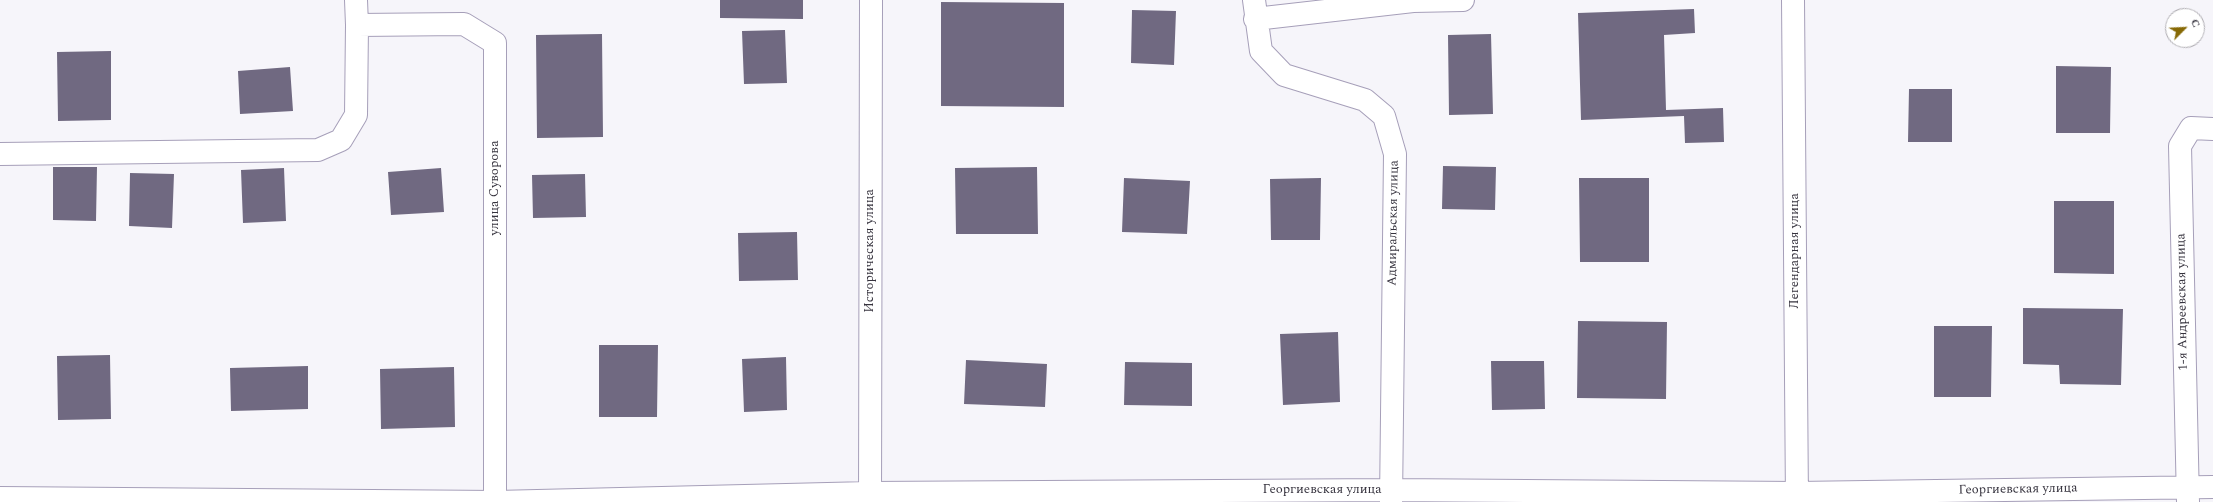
<!DOCTYPE html>
<meta charset="utf-8">
<style>
body{margin:0}
#map{position:relative;width:2213px;height:502px;overflow:hidden;background:#f6f5fa;font-family:Spectral,serif}
canvas{display:block}
.north{position:absolute;left:2165px;top:8px;width:40px;height:40px;box-sizing:border-box;background:#fff;border:1px solid #afadb2;border-radius:50%;rotate:66deg;font-size:11px;font-weight:700;line-height:16px;text-align:center;color:#36333e}
.north::after{content:'';display:block;margin:auto;width:14px;height:18px;background:#876905;clip-path:polygon(50% 0,100% 100%,50% 72%,0 100%)}
</style>
<div id="map">
<canvas width="2213" height="502"></canvas>
<div class="north">С</div>
</div>
<script>
const g = document.querySelector('canvas').getContext('2d');
g.lineJoin = 'round';
function fillPath(path, color) {
  g.fillStyle = color;
  g.fill(path, 'evenodd');
}
function toPath(rows) {
  const path = new Path2D();
  for (const r of rows) {
    path.moveTo(r[0], r[1]);
    for (let i = 2; i < r.length; i += 2) path.lineTo(r[i], r[i + 1]);
  }
  return path;
}
function trace(path, color, width, dash) {
  g.strokeStyle = color;
  g.lineWidth = width;
  g.lineCap = dash ? 'butt' : 'round';
  g.setLineDash(dash || []);
  g.stroke(path);
}
function label(font, color, halo, rows, align = 'center') {
  g.font = font + ' Spectral,serif';
  g.lineWidth = 4;
  g.setLineDash([]);
  g.textBaseline = 'middle';
  g.strokeStyle = halo;
  g.fillStyle = color;
  for (const [text, x, y, turn = 0] of rows) {
    g.save();
    g.translate(x, y);
    g.rotate((+turn || 0) * Math.PI / 180);
    g.textAlign = isNaN(turn) ? turn : align;
    if (halo) g.strokeText(text, 0, 0);
    g.fillText(text, 0, 0);
    g.restore();
  }
}
const building = toPath([
 [720,0,803,0,803,19,720,18],
 [941,2,1064,3,1064,107,941,106],
 [1694,9,1695,33,1664,35,1666,110,1723,108,1724,142,1685,143,1684,116,1581,120,1578,13],
 [1132,10,1176,11,1174,65,1131,63],
 [785,30,787,83,744,84,742,31],
 [602,34,603,137,537,138,536,35],
 [1491,34,1493,114,1449,115,1448,35],
 [111,51,111,120,58,121,57,52],
 [2056,66,2111,67,2110,133,2056,133],
 [290,67,293,111,240,114,238,71],
 [1909,89,1952,89,1952,142,1908,142],
 [1443,166,1496,167,1495,210,1442,209],
 [53,167,97,167,96,221,53,220],
 [1037,167,1038,234,956,234,955,168],
 [284,168,286,221,243,223,241,170],
 [441,168,444,212,391,215,388,172],
 [130,173,174,174,172,228,129,226],
 [585,174,586,217,533,218,532,175],
 [1124,178,1190,181,1187,234,1122,232],
 [1321,178,1320,240,1271,240,1270,179],
 [1579,178,1649,178,1649,262,1580,262],
 [2054,201,2114,201,2114,274,2054,273],
 [797,232,798,280,739,281,738,233],
 [2023,308,2123,309,2121,385,2060,384,2059,365,2023,364],
 [1578,321,1667,322,1666,399,1577,398],
 [1934,326,1992,326,1991,397,1934,397],
 [1338,332,1340,402,1283,405,1280,334],
 [599,345,658,345,657,417,599,417],
 [110,355,111,419,58,420,57,356],
 [786,357,787,410,744,412,742,359],
 [966,360,1047,364,1045,407,964,404],
 [1491,361,1544,361,1545,409,1492,410],
 [1125,362,1192,363,1192,406,1124,405],
 [308,366,308,409,231,411,230,368],
 [454,367,455,427,381,429,380,369]
]);
const street = toPath([
 [356,0,357,25,464,24,495,43,495,502],
 [1254,0,1261,51,1284,75,1365,100,1384,116,1395,154,1391,502],
 [1793,0,1797,502],
 [1255,19,1413,1,1463,0],
 [0,154,318,150,341,140,356,115,357,25],
 [0,498,496,502,869,493,1391,490,1797,493,2213,487],
 [870,502,871,0],
 [2188,502,2180,146,2191,128,2213,129]
]);
const streetNames = [
 ["улица Суворова",495,188,-90],
 ["Адмиральская улица",1394,223,-89],
 ["Историческая улица",870,251,-90],
 ["Легендарная улица",1795,251,-90],
 ["1-я Андреевская улица",2183,302,-91],
 ["Георгиевская улица",1322,490],
 ["Георгиевская улица",2018,490,-1]
];
fillPath(building, '#706981');
trace(street, '#a69fb9', 24);
trace(street, '#fff', 22);
label('13px', '#36333e', '#fff', streetNames);
</script>
